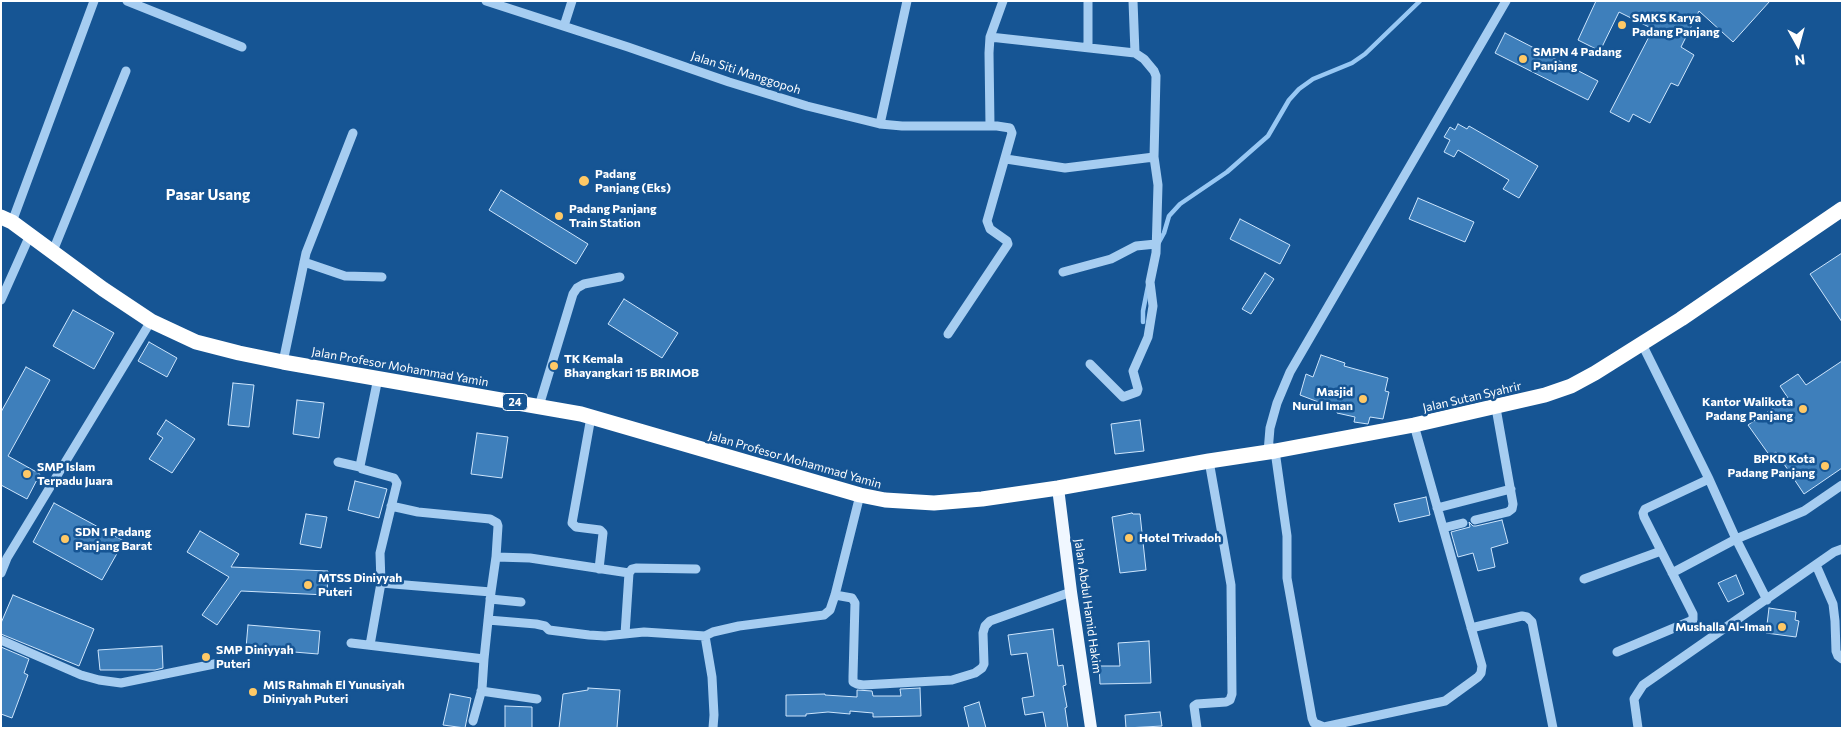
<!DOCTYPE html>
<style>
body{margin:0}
#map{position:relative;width:1843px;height:729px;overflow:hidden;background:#165594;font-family:Commissioner,sans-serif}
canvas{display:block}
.frame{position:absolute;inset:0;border:2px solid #fff;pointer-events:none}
.north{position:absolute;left:1773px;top:20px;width:50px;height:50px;-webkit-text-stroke:4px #165594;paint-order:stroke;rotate:173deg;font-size:14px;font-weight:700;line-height:20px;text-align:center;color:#fff}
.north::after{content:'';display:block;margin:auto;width:18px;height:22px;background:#fff;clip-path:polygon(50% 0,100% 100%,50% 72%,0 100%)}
</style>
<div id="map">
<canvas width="1843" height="729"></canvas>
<div class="frame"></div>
<div class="north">N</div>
</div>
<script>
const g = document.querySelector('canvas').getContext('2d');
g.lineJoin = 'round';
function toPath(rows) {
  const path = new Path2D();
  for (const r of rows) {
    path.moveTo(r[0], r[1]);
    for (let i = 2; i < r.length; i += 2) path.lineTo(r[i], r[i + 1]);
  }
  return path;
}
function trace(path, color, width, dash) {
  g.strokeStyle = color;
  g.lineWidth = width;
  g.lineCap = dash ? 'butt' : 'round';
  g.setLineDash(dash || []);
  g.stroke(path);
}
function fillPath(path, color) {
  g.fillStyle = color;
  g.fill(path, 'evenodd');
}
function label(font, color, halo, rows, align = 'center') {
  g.font = font + ' Commissioner,sans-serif';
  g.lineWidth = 5;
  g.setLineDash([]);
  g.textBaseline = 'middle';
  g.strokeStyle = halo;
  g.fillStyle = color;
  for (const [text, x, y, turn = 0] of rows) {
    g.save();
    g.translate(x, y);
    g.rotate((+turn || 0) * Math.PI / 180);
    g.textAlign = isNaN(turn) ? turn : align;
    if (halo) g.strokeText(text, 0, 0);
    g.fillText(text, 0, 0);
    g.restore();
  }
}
const stream = toPath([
 [1158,244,1164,233,1169,216,1180,204,1227,172,1268,136,1289,100,1299,89,1313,79,1352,63,1365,54,1420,1],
 [1143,322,1143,311,1148,286]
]);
const building = toPath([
 [1596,1,1770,1,1733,42,1699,11,1681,47,1694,55,1678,86,1671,83,1650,123,1633,114,1629,122,1610,112,1653,29,1619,12,1600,51,1578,40,1596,1],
 [1505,33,1598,81,1588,100,1495,53,1505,33],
 [1458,124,1467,129,1469,126,1538,166,1519,198,1503,189,1509,180,1458,150,1454,157,1444,152,1450,140,1444,137,1450,127,1455,130,1458,124],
 [501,190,588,244,576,264,489,210,501,190],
 [1418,198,1474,222,1465,242,1409,219,1418,198],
 [1240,219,1290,245,1280,264,1230,239,1240,219],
 [1842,253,1842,322,1810,274,1842,253],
 [1265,273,1274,279,1251,314,1242,309,1265,273],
 [624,299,678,333,662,358,608,324,624,299],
 [73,310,114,333,94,369,53,346,73,310],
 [149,342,177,358,167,377,138,361,149,342],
 [1321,355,1345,363,1344,366,1388,378,1385,391,1389,392,1383,419,1370,417,1368,424,1354,422,1355,417,1337,413,1337,409,1300,395,1306,374,1313,377,1321,355],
 [1842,361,1842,468,1804,494,1776,452,1770,456,1748,425,1788,398,1780,386,1798,374,1806,385,1842,361],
 [26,367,50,380,8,456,40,474,27,499,1,485,1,412,26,367],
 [233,383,254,385,249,427,228,425,233,383],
 [297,400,324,403,319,438,293,434,297,400],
 [166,420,195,439,172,473,149,459,163,438,157,434,166,420],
 [1140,420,1144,451,1115,454,1111,424,1140,420],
 [477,433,508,437,502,478,471,474,477,433],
 [355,481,387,489,379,518,348,510,355,481],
 [1426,497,1430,515,1399,522,1394,504,1426,497],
 [54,503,124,541,102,580,33,542,54,503],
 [1132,513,1133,514,1140,514,1146,570,1120,573,1112,517,1132,513],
 [306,514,327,517,321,548,300,544,306,514],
 [1502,520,1508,543,1491,548,1495,567,1478,571,1473,553,1458,557,1451,532,1470,527,1469,522,1473,526,1476,526,1502,520],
 [200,531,239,554,231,567,328,571,327,595,241,591,217,625,202,615,229,577,187,552,200,531],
 [1736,575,1744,594,1728,602,1718,583,1736,575],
 [13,595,94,629,79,666,1,634,1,623,13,595],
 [1769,608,1796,612,1795,620,1799,621,1796,637,1766,633,1769,608],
 [248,625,320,631,318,654,246,648,248,625],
 [1053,629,1058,666,1063,665,1066,685,1063,686,1067,707,1065,708,1068,728,1046,728,1043,712,1025,715,1022,698,1034,696,1027,653,1011,655,1008,635,1053,629],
 [1149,641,1151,683,1100,684,1099,666,1120,666,1118,643,1149,641],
 [162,646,163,668,155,670,100,670,98,650,162,646],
 [1,647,29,659,24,673,28,675,12,718,1,714,1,647],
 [588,688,620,690,617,728,559,728,563,694,588,690,588,688],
 [920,688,921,716,873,717,873,713,850,711,850,714,828,712,806,714,806,716,786,716,786,695,825,694,825,695,857,697,857,690,872,691,873,696,901,696,900,689,920,688],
 [450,694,471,698,465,728,443,725,450,694],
 [979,702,986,728,969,728,964,707,979,702],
 [505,706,532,707,532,728,505,728,505,706],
 [1160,712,1162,726,1126,728,1125,715,1160,712]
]);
const minor = toPath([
 [127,1,242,47],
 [486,1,628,47,729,82,807,106,880,124,902,126,997,126,1010,128,1012,133,987,221,990,229,1007,241,1008,244,948,334],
 [1088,1,1088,47],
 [564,26,572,1],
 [990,37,1135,53],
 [880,124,907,1],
 [990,126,989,53,990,37,1003,1],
 [1006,159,1065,168,1154,157,1156,76,1154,71,1144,59,1135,53,1133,1],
 [12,222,94,1],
 [53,251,126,71],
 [304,262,345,276,382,277],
 [1063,272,1111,259,1136,246,1156,244],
 [1,300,30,235],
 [1642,344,1709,479,1736,539,1767,600],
 [283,362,306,253,353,133],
 [1090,364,1123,397,1137,392,1138,389,1133,371,1148,337,1153,306,1150,282,1156,253,1158,185,1154,157],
 [539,406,573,294,577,288,584,284,620,277],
 [591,417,572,523,576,527,600,530,603,533,599,569],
 [1275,451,1287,536,1287,578,1312,718,1314,723,1324,727,1445,701,1478,677,1481,673,1482,666,1414,425],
 [1268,452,1270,428,1277,403,1290,372,1506,1],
 [338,462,360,467],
 [1437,508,1511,489],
 [1475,520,1508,512,1512,509,1513,504,1496,408],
 [1443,528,1463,523],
 [496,557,530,558,629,573,632,569,636,568,696,569],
 [1816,565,1833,604,1835,621,1836,651,1838,656,1842,659],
 [1,573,7,558,151,321],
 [1672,573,1736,539,1804,511,1842,485],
 [1584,579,1661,551],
 [381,583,491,592],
 [835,595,852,598,855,603,853,676,853,682,857,684,863,685,952,680,975,673,982,668,984,664,983,633,985,626,990,621,1071,592],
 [490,599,521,602],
 [488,620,536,624,545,626,549,630,589,635,605,636,644,632,705,636,713,632,739,626,824,615,830,610,835,595,860,495],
 [1471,628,1522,616,1527,617,1532,622,1553,728],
 [625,634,629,573],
 [705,636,712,677,714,715,713,728],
 [1,640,81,675,99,680,121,683,219,663],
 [351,643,484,659,491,592,496,557,498,526,497,523,490,519,418,512,391,506],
 [370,645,381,583,380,553,397,483,394,478,362,469,360,466,378,378],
 [1617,652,1693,620,1693,614,1644,517,1643,513,1645,509,1709,479],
 [481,691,537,699],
 [473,721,482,689,484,659],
 [1197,728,1194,706,1197,704,1226,702,1230,700,1232,694,1231,585,1209,461],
 [1638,728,1634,699,1643,685,1834,552,1842,549]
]);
const major = toPath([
 [1058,488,1071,592,1091,728]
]);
const highway = toPath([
 [1,217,12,222,103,289,151,321,196,342,239,353,283,362,581,414,860,495,885,500,934,503,982,499,1058,488,1209,461,1275,451,1414,425,1545,395,1571,386,1595,373,1681,319,1842,209]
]);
const markers = [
 [1622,25,5,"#ffc966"],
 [1523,59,5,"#ffc966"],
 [584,181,6,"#ffc966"],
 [559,216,5,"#ffc966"],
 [554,366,5,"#ffc966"],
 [1363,399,5,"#ffc966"],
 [1803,409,5,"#ffc966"],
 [1825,466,5,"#ffc966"],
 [27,474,5,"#ffc966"],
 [1129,538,5,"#ffc966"],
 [65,539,5,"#ffc966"],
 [308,585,5,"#ffc966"],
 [1782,627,5,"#ffc966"],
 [206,657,5,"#ffc966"],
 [253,692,5,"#ffc966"]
];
const shields = [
 [515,402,25]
];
const shieldNames = [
 ["24",515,402]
];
const poiNames = [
 ["SMKS Karya",1632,18],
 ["Padang Panjang",1632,32],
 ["SMPN 4 Padang",1533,52],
 ["Panjang",1533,66],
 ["Padang",595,174],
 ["Panjang (Eks)",595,188],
 ["Padang Panjang",569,209],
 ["Train Station",569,223],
 ["TK Kemala",564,359],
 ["Bhayangkari 15 BRIMOB",564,373],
 ["Masjid",1353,392,"right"],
 ["Nurul Iman",1353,406,"right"],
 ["Kantor Walikota",1793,402,"right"],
 ["Padang Panjang",1793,416,"right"],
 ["BPKD Kota",1815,459,"right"],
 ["Padang Panjang",1815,473,"right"],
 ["SMP Islam",37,467],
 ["Terpadu Juara",37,481],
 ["SDN 1 Padang",75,532],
 ["Panjang Barat",75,546],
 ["Hotel Trivadoh",1139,538],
 ["MTSS Diniyyah",318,578],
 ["Puteri",318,592],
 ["Mushalla Al-Iman",1772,627,"right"],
 ["SMP Diniyyah",216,650],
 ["Puteri",216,664],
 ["MIS Rahmah El Yunusiyah",263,685],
 ["Diniyyah Puteri",263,699]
];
const streetNames = [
 ["Jalan Siti Manggopoh",746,73,18],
 ["Jalan Profesor Mohammad Yamin",400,367,10],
 ["Jalan Sutan Syahrir",1472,397,-13],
 ["Jalan Profesor Mohammad Yamin",795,460,16],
 ["Jalan Abdul Hamid Hakim",1088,606,82]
];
const quarterNames = [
 ["Pasar Usang",208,195]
];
trace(stream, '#98c8f4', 4.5);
fillPath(building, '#3e7fbb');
trace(building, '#cde5fc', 1);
trace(minor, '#a6cdf1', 9);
trace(major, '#f0f7ff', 12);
trace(highway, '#fff', 15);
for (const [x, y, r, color] of markers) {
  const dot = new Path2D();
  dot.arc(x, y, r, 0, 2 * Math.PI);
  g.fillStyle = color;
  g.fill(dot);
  trace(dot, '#165594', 2);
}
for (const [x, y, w] of shields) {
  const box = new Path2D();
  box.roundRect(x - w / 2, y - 8.5, w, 17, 4);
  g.fillStyle = '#165594';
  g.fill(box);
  trace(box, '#fff', 1);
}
label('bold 11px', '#fff', null, shieldNames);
label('bold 12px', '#fff', '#165594', poiNames, 'left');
label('12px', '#fff', '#165594', streetNames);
label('bold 15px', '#fff', '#165594', quarterNames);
</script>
